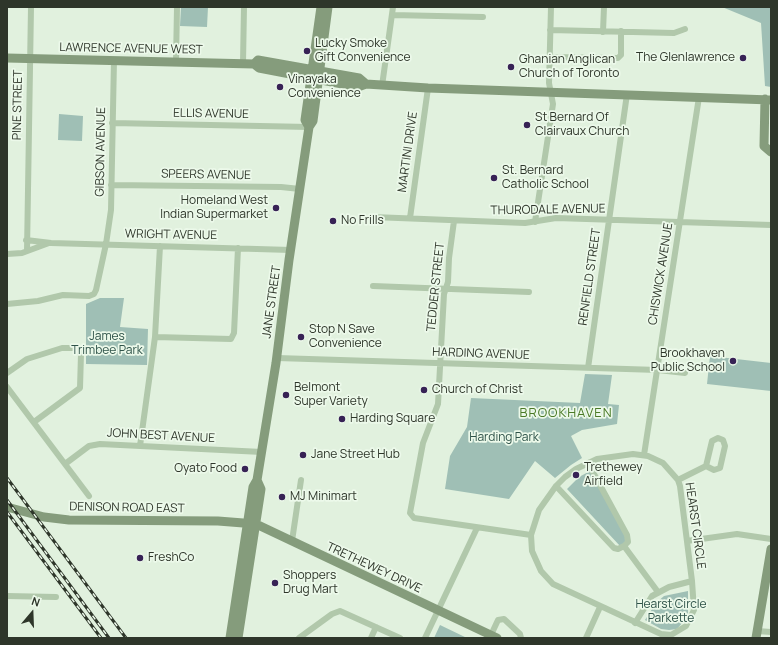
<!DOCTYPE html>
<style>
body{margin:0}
#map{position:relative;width:778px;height:645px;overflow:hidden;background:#e1f1de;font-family:Manrope,sans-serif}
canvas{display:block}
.frame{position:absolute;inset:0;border:8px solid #2e362a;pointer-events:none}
.north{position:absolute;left:12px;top:593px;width:40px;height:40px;-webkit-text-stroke:3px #ecf9ea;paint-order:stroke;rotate:19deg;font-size:11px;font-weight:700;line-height:16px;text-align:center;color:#2e362a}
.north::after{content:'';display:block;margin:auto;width:14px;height:18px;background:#2e362a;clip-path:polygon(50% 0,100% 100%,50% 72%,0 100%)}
</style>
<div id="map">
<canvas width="778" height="645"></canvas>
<div class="frame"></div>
<div class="north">N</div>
</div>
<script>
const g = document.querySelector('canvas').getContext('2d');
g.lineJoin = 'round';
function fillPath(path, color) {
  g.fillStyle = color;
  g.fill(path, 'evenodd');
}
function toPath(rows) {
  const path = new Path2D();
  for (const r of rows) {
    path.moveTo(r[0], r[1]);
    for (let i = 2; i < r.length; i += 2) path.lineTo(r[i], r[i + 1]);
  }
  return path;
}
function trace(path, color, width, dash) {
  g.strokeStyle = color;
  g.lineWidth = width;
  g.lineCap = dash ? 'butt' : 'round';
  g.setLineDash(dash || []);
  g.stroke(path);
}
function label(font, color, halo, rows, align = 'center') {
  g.font = font + ' Manrope,sans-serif';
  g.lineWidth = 3.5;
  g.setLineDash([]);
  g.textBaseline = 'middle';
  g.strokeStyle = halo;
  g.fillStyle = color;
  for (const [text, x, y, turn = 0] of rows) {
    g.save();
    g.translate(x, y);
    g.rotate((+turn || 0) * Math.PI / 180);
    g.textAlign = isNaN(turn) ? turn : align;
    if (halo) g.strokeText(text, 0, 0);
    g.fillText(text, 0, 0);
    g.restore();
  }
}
const green = toPath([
 [181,7,208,7,207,27,180,26],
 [722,7,771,7,771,87,765,86,761,23],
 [59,114,83,116,82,141,58,140],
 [100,298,124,298,120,327,148,329,147,365,86,364,86,304],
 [710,356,771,363,771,391,707,384],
 [585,374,612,375,608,404,619,405,617,424,582,430,571,436,582,458,571,465,555,478,535,461,509,499,445,489,450,456,467,427,471,398,580,403],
 [592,470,626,538,626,544,620,546,567,489,579,477],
 [688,591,688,616,677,629,669,630,661,629,645,620,656,603,664,596],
 [440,625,467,638,434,638]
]);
const street = toPath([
 [392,15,483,17],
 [550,30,674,33,685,29],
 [603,32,604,7],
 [549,57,618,58,621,55,621,31],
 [176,61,177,7],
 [243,63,244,7],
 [382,86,393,7],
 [112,123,309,127],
 [111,185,281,187,300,189],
 [373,217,525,223,556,218,771,225],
 [410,218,428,88],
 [454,221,449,258,448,282,444,294,438,404,423,443,410,513,414,518,531,535],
 [535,222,553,104,549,83,551,7],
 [26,240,51,243,291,250],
 [27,251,31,7],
 [7,254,22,253,49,243],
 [373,286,529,292],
 [7,304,38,301,63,295,89,296,94,294,96,290,106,244,111,210,114,60],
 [155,337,231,339,234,333,238,248],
 [277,358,658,370,685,373],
 [588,368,627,94],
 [7,373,27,359,62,348,76,348,81,354,80,388,34,422],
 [7,387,89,496],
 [140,446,155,337,160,246],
 [633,454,648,456,663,463,678,480,680,486,692,581,694,610,686,626,671,635,661,634,553,584,541,571,532,551,531,535,539,510,556,486,565,477,576,469,597,459,633,454],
 [644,455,699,97],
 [65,464,89,446,100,444,262,452],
 [678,480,706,466,712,441,718,438,723,440,725,446,720,468,714,470,706,466],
 [556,486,614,548,618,549,624,546,628,542,627,535,588,463],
 [292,541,301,480],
 [687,541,737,534,771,539],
 [624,546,658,592],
 [7,596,56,597],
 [635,623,652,596,669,587,692,581],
 [757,631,771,632],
 [491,635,498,620,504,619,520,634,521,638],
 [299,638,332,614,340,611,400,638],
 [371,638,376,627],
 [425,638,477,528],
 [586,638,600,607]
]);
const secondary = toPath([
 [7,58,254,64,258,60,359,78,366,84],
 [254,64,259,68,358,87,366,84,428,88,771,100],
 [765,99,764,146,771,152],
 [309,127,305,120,321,7],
 [7,507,44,517,69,520,218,521,256,524,497,638],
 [230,638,253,487,257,480,276,363,289,260,309,127,313,121,328,7],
 [238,638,261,489,257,480],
 [756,638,771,549]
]);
const rail = toPath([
 [7,478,126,638],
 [7,500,109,638],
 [7,512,101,638]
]);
const markers = [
 [307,51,4,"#372255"],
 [743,58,4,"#372255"],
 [511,67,4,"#372255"],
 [280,87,4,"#372255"],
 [527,125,4,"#372255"],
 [494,178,4,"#372255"],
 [276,208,4,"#372255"],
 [333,221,4,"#372255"],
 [301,337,4,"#372255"],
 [733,361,4,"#372255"],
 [424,390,4,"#372255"],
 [286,395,4,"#372255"],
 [342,419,4,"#372255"],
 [303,455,4,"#372255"],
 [245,469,4,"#372255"],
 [576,475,4,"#372255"],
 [282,497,4,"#372255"],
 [140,558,4,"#372255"],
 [275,583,4,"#372255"]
];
const poiNames = [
 ["Lucky Smoke",315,44],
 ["Gift Convenience",315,58],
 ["The Glenlawrence",735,58,"right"],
 ["Ghanian Anglican",519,60],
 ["Church of Toronto",519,74],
 ["Vinayaka",288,80],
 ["Convenience",288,94],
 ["St Bernard Of",535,118],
 ["Clairvaux Church",535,132],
 ["St. Bernard",502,171],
 ["Catholic School",502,185],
 ["Homeland West",268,201,"right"],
 ["Indian Supermarket",268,215,"right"],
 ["No Frills",341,221],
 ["Stop N Save",309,330],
 ["Convenience",309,344],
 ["Brookhaven",725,354,"right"],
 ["Public School",725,368,"right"],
 ["Belmont",294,388],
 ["Super Variety",294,402],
 ["Church of Christ",432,390],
 ["Harding Square",350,419],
 ["Jane Street Hub",311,455],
 ["Trethewey",584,468],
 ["Airfield",584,482],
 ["Oyato Food",237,469,"right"],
 ["MJ Minimart",290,497],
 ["FreshCo",148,558],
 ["Shoppers",283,576],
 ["Drug Mart",283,590]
];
const streetNames = [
 ["LAWRENCE AVENUE WEST",131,49,1],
 ["PINE STREET",18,105,-89],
 ["ELLIS AVENUE",211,114,1],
 ["GIBSON AVENUE",101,152,-89],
 ["MARTINI DRIVE",408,152,-82],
 ["SPEERS AVENUE",206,175,1],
 ["THURODALE AVENUE",548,210,-1],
 ["WRIGHT AVENUE",171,235,1],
 ["CHISWICK AVENUE",661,274,-81],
 ["RENFIELD STREET",590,277,-82],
 ["TEDDER STREET",436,287,-84],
 ["JANE STREET",272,302,-82],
 ["HARDING AVENUE",481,354,2],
 ["JOHN BEST AVENUE",161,436,3],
 ["DENISON ROAD EAST",127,508,1],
 ["HEARST CIRCLE",695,526,82],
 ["TRETHEWEY DRIVE",374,568,25]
];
const parkNames = [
 ["James",107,337],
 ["Trimbee Park",107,351],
 ["Harding Park",504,438],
 ["Hearst Circle",671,605],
 ["Parkette",671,619]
];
const neighbourhoodNames = [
 ["BROOKHAVEN",566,413]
];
fillPath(green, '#9fbfb5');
trace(street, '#b1c8ab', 6);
trace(secondary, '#859c7c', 9);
trace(rail, '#2e362a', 3);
trace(rail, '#ecf9ea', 1.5, [4.5]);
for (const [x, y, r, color] of markers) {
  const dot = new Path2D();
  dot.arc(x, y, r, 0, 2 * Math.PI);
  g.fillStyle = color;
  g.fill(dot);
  trace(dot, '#ecf9ea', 1.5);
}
label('12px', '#2e362a', '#ecf9ea', poiNames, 'left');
label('12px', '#2e362a', '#ecf9ea', streetNames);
label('12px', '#2f5349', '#ecf9ea', parkNames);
g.letterSpacing = '1px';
label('13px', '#4a7a27', '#ecf9ea', neighbourhoodNames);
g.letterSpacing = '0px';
</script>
